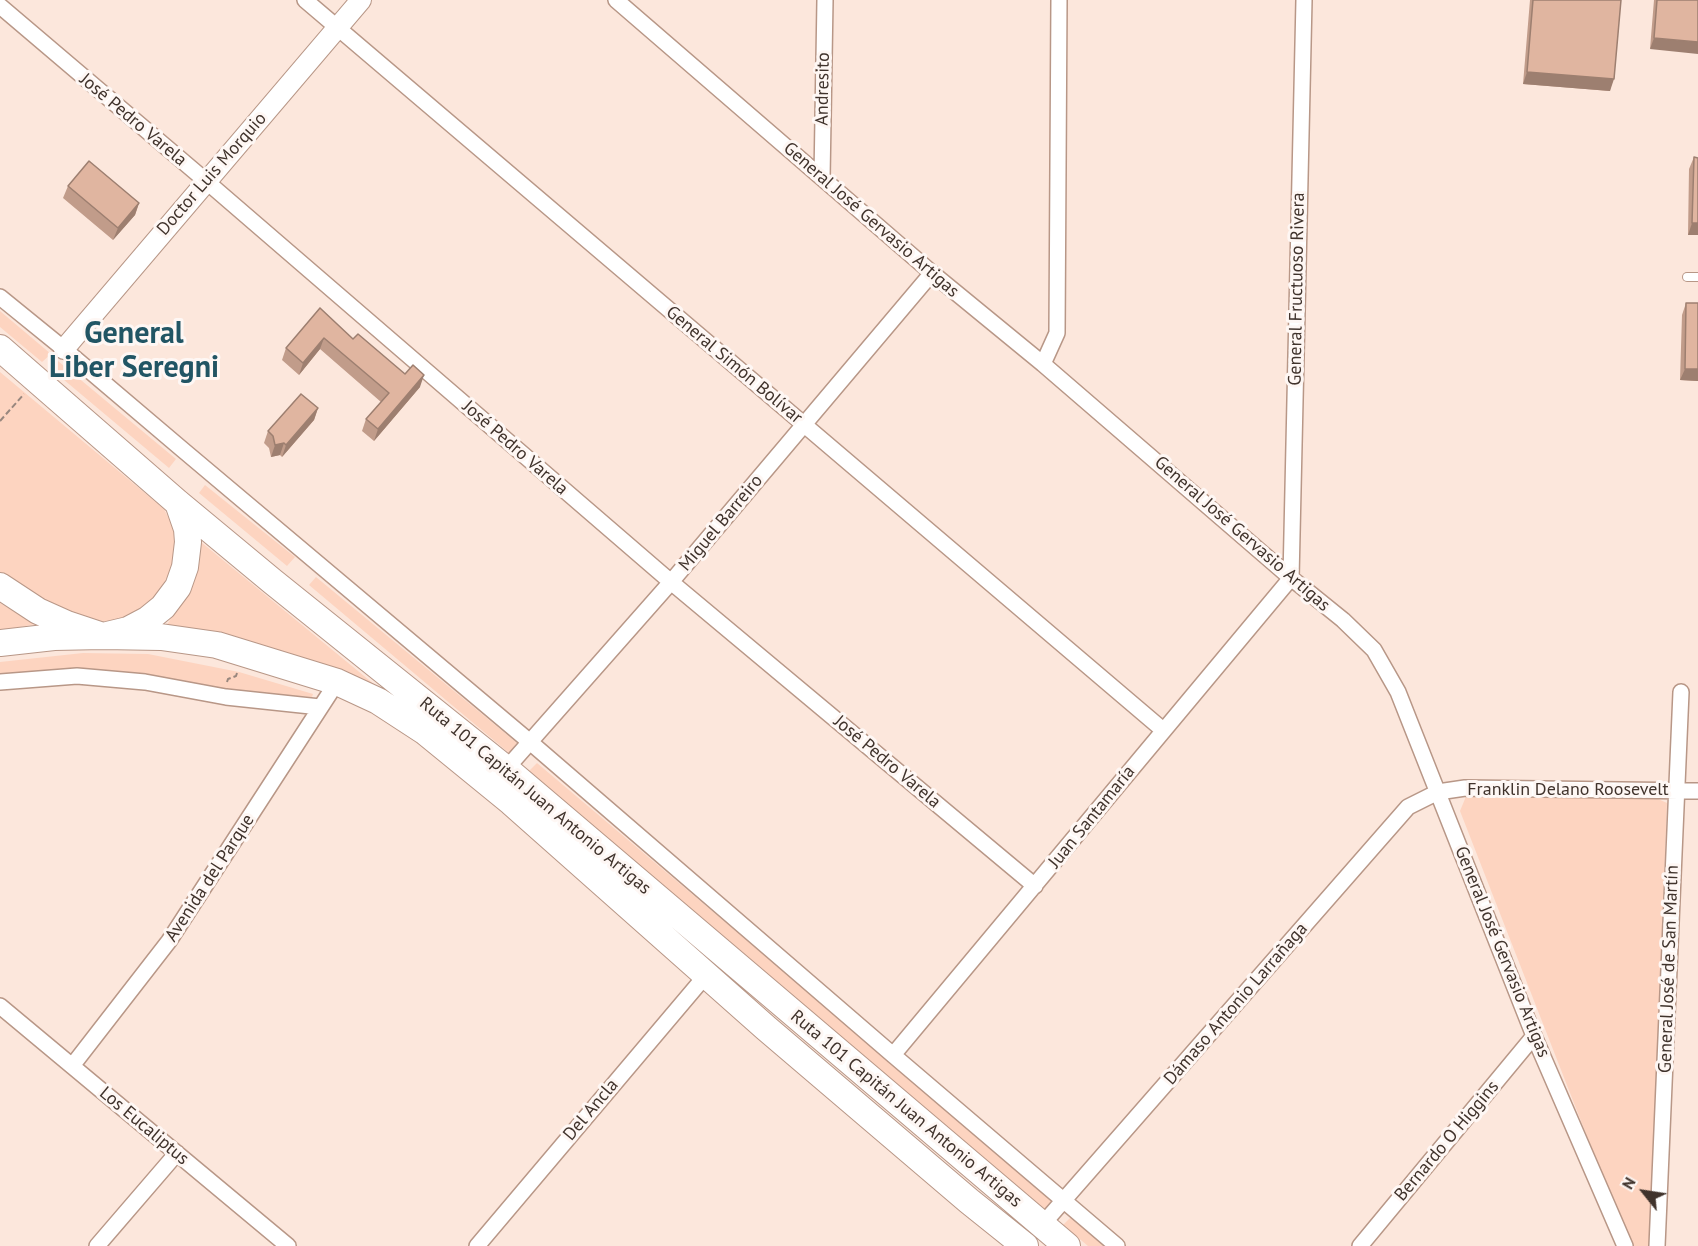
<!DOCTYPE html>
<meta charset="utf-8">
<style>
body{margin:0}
#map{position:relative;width:1698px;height:1246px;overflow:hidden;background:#fce7dc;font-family:"PT Sans",sans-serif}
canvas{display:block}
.north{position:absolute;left:1614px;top:1162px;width:60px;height:60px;-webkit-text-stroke:4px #fef7f4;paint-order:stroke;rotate:300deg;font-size:16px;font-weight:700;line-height:24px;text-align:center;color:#40332c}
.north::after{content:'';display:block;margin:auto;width:21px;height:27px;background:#40332c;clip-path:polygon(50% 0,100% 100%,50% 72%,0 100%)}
</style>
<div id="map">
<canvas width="1698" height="1246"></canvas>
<div class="north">N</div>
</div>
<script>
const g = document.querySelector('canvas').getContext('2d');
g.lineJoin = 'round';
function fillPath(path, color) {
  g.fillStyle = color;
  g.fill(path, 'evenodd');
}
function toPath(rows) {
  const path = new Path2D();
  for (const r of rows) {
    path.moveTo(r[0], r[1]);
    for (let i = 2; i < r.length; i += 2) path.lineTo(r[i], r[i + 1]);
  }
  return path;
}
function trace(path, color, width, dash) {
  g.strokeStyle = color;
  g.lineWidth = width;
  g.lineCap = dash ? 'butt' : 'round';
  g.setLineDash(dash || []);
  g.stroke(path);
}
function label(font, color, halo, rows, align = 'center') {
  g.font = font + ' "PT Sans",sans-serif';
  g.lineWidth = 6;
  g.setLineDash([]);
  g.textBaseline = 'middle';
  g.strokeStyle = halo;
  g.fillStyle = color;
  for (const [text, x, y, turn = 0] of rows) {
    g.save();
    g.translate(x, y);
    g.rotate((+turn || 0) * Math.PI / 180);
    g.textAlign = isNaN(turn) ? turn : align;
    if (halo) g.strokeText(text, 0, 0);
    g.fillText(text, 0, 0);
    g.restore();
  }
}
const green = toPath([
 [0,311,51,354,42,362,0,327],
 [58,361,176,459,169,468,51,369],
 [0,372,164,509,175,531,174,565,157,595,137,615,116,622,90,620,54,607,0,577],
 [205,485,295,557,287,566,199,493],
 [201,542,386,694,166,626,189,591,199,563],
 [316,577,517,743,509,753,309,585],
 [0,603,17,613,31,620,36,624,0,631],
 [83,653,148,654,239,672,313,694,312,697,251,693,149,678,82,673,0,674,0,662],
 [537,763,1054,1200,1045,1211,529,771],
 [1467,794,1658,799,1667,803,1650,1246,1630,1246,1618,1216,1460,811],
 [1071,1217,1105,1246,1088,1246,1063,1225]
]);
const path = toPath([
 [0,421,24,394],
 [227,682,228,679,236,676,237,673]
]);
const service = toPath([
 [1687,277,1698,277]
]);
const minor = toPath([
 [305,0,1163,730],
 [616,0,932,273,1043,364,1291,578,1343,620,1374,650,1398,692,1534,1036,1625,1246],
 [0,6,206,181,671,582,1035,886],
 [822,178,825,0],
 [0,297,64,349,183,450,530,742,893,1055,1117,1246],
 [1043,364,1057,333,1059,0],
 [0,682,77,676,145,682,226,697,320,707],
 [506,769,671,582,932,273],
 [0,1006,288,1246],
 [893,1055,1291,578,1304,0],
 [72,1066,169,941,337,682],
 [1042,1225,1408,807,1438,792,1465,788,1698,791],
 [97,1246,177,1153],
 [477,1246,707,974],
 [1360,1246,1534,1036],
 [1657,1246,1681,692]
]);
const tertiary = toPath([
 [64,349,361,0]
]);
const trunk = toPath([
 [0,348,178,503,272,581,506,769,1067,1246],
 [0,586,38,611,67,624,103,636,161,637,217,645,337,682,378,701,424,731,511,802,766,1028,969,1201,1025,1246],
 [0,643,54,637,103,636,128,630,147,620,163,607,178,587,185,567,188,542,187,529,178,503]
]);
const wall = toPath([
 [1530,0,1621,0,1610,91,1523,84],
 [1654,0,1698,0,1650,49],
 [1694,157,1698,158,1698,235,1688,235,1689,169],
 [68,186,139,203,135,215,113,240,63,198],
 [1686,303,1698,303,1698,381,1680,380,1682,315],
 [320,308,353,339,420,387,374,441,362,431,366,419,381,402,320,349,299,375,282,360,286,348],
 [318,408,314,420,282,457,280,455,271,457,269,448,264,443,268,431]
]);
const shadedWall = toPath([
 [1654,38,1698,42,1698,54,1650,49],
 [1527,72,1614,79,1610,91,1523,84],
 [139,203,135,215,113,240,118,228],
 [1692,223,1698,223,1698,235,1688,235],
 [324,338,320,349,299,375,303,363],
 [1685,369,1698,369,1698,381,1680,380],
 [424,375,420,387,374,441,378,429],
 [318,408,314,420,282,457,286,445],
 [284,443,280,455,271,457,275,445]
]);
const building = toPath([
 [1533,0,1621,0,1614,79,1527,72,1533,0],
 [1657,0,1698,0,1698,42,1654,38,1657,0],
 [1694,157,1698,158,1698,223,1692,223,1694,157],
 [89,161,139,203,118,228,68,186,89,161],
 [1686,303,1698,303,1698,369,1685,369,1686,303],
 [320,308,353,339,358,334,405,374,413,365,424,375,378,429,366,419,389,393,324,338,303,363,286,348,320,308],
 [301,394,318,408,286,445,284,443,275,445,273,436,268,431,301,394]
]);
const streetNames = [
 ["Andresito",823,89,-89],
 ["José Pedro Varela",133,120,40],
 ["Doctor Luis Morquio",212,174,-49],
 ["General José Gervasio Artigas",871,220,41],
 ["General Fructuoso Rivera",1297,289,-89],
 ["General Simón Bolívar",734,365,40],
 ["José Pedro Varela",515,448,41],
 ["Miguel Barreiro",721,523,-50],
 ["General José Gervasio Artigas",1242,534,41],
 ["José Pedro Varela",887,762,40],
 ["Franklin Delano Roosevelt",1568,790],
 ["Ruta 101 Capitán Juan Antonio Artigas",535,796,40],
 ["Juan Santamaría",1092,817,-51],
 ["Avenida del Parque",210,878,-57],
 ["General José Gervasio Artigas",1502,952,68],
 ["General José de San Martín",1669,969,-88],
 ["Dámaso Antonio Larrañaga",1236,1004,-49],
 ["Ruta 101 Capitán Juan Antonio Artigas",906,1109,40],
 ["Del Ancla",591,1110,-50],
 ["Los Eucaliptus",144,1126,40],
 ["Bernardo O Higgins",1447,1141,-50]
];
const townNames = [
 ["General",134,334],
 ["Liber Seregni",134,368]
];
fillPath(green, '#fdd4c0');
trace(service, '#b89787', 10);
trace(minor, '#b89787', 18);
trace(tertiary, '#b89787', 22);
trace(trunk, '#b89787', 28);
trace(path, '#98877e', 2, [6, 3]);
trace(service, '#fff', 8);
trace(minor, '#fff', 15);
trace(tertiary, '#fff', 20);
trace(trunk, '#fff', 26);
fillPath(wall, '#c19c8a');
fillPath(shadedWall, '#9d7f70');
fillPath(building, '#e0b5a0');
trace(building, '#9d7f70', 1.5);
label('18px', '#40332c', '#fef7f4', streetNames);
label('bold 30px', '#215564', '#fef7f4', townNames);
</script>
